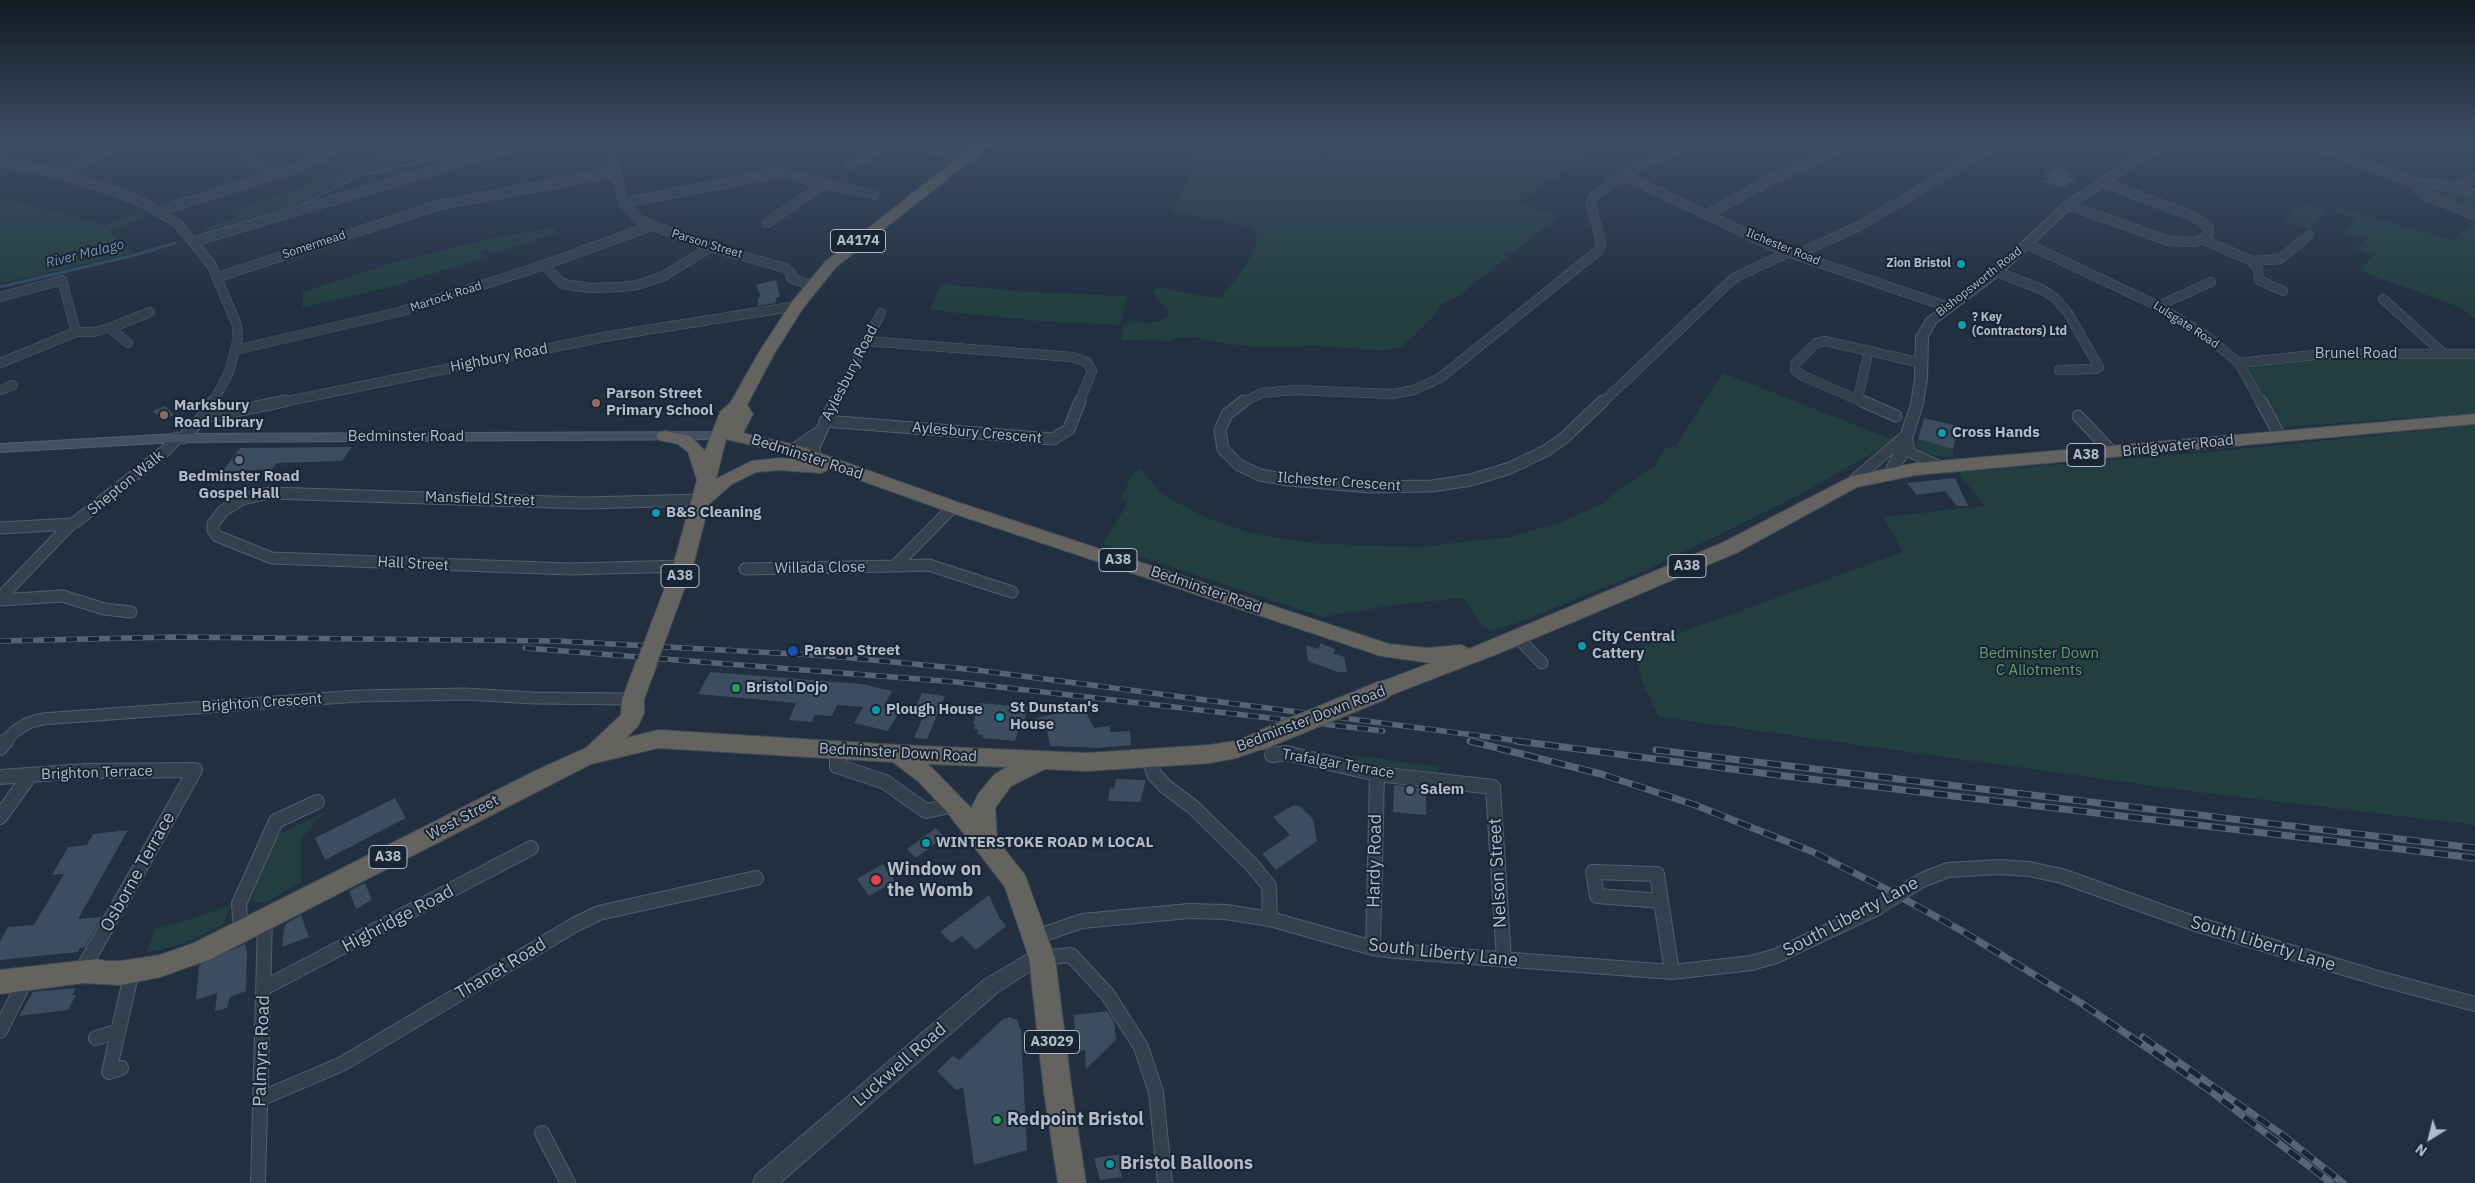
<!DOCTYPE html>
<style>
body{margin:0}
#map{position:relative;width:2475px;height:1183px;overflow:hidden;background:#212f3f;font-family:"IBM Plex Sans",sans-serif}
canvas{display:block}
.north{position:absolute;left:2405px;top:1113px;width:50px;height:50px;-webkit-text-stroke:4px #1a2534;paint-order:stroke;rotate:216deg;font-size:14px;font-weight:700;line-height:20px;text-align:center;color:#b1bbca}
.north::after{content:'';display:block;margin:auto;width:18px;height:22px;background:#b1bbca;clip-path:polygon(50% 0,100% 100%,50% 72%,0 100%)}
</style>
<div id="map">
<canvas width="2475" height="1183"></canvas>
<div class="north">N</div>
</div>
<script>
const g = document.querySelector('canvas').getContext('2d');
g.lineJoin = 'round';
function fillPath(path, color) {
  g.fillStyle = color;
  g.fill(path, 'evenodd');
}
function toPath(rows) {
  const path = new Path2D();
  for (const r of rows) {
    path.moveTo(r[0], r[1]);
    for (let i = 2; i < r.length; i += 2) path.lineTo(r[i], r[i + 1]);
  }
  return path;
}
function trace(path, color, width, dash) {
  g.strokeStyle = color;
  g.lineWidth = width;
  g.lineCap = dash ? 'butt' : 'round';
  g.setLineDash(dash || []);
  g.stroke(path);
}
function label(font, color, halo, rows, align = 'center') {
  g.font = font + ' "IBM Plex Sans",sans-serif';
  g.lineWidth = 4;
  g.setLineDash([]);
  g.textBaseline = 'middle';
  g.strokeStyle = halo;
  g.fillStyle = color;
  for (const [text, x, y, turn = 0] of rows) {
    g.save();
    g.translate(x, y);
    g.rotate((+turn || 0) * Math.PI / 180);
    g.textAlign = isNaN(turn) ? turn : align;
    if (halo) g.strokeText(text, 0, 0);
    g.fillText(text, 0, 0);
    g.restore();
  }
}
const green = toPath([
 [398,141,517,141,491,147,466,147,361,173,306,199,288,210,253,217,207,231,202,229,235,218,230,211,314,184,353,168],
 [1159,141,1206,141,1327,156,1338,147,1353,141,1606,141,1519,203,1558,217,1458,296,1440,305,1432,319,1401,347,1382,351,1311,345,1296,347,1257,347,1220,343,1193,337,1178,337,1169,341,1121,340,1123,326,1130,320,1147,323,1159,321,1169,315,1165,307,1156,299,1153,290,1161,288,1208,297,1221,298,1237,278,1257,246,1256,231,1249,226,1171,211,1196,164,1185,154],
 [2426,184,2475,196,2475,214,2425,193,2422,187],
 [0,198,106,225,142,213,147,217,108,230,133,253,0,284],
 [2304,204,2327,212,2309,230,2283,220],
 [2338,208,2453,240,2462,230,2475,221,2475,318,2459,307,2358,270,2374,256,2357,249,2365,240,2342,232,2356,219,2333,212],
 [553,228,557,233,491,254,487,250,480,252,484,257,397,285,302,308,303,292,389,264,502,236],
 [942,284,1028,292,1127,296,1120,325,1038,321,929,310],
 [2475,357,2475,413,2286,427,2279,426,2246,367,2292,358],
 [1723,373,1886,437,1894,437,1886,446,1791,499,1649,569,1515,624,1491,631,1481,625,1463,598,1395,605,1322,617,1102,544,1128,503,1121,498,1133,473,1141,468,1160,493,1204,517,1248,532,1308,543,1417,547,1509,537,1562,522,1599,505,1656,464,1666,448,1676,446],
 [2475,425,2475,825,2181,790,1659,717,1643,684,1635,649,1903,552,1883,517,1984,506,1959,472,2199,453],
 [1918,439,1953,449,1953,458,1923,454,1916,446],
 [1343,754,1439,767,1438,773,1356,762],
 [325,812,301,839,301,882,264,903,254,903,252,897,277,835],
 [231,905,223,925,176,946,146,953,156,928,178,923]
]);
const stream = toPath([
 [293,209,358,176,441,157,472,147,503,145],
 [204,234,266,216],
 [0,287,131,256,175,243]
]);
const building = toPath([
 [2058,168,2072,173,2067,176,2076,179,2062,188,2043,181,2048,178,2042,176],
 [776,280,780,297,777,297,775,303,758,306,758,298,761,297,756,285],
 [165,406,174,415,162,420,153,411],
 [1924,418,1958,426,1953,449,1918,439],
 [352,447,342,461,277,463,272,469,222,472,240,448],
 [1955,478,1968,506,1957,506,1945,491,1917,495,1907,483],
 [1321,643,1335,649,1333,653,1344,657,1347,672,1337,672,1308,661,1306,645,1318,649],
 [710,672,862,684,892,691,883,708,900,711,888,731,854,723,863,707,837,705,832,716,815,715,812,722,789,720,796,703,698,694],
 [922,693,945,696,927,739,914,738,927,708,916,707],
 [979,703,1028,707,1024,721,1083,707,1094,728,1110,726,1110,732,1130,731,1131,745,1099,748,1050,746,1046,725,1023,730,1022,728,1018,731,1015,741,982,738,983,735,977,734,978,730,974,729,975,724,973,724],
 [1116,779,1146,780,1140,802,1108,801,1110,788,1114,789],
 [1394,785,1426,789,1426,815,1393,812],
 [395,798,406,818,325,860,315,838],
 [1294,805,1301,807,1313,819,1317,841,1276,870,1262,854,1290,835,1273,817],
 [936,828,944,837,916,858,907,849],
 [128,830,78,919,102,917,85,947,80,948,78,952,0,960,0,941,8,927,34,925,64,874,52,875,68,847,87,845,93,834],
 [883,864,895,881,869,896,857,879],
 [365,883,372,900,356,909,349,891],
 [989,895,999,917,1006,926,976,950,962,936,952,943,940,932],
 [301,915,309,937,282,947,284,927,287,923],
 [245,944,247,953,246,991,230,997,227,1008,215,1011,217,993,196,1000,199,965],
 [76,988,72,995,76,995,68,1010,19,1016,33,992],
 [1107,1011,1114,1021,1116,1040,1086,1069,1085,1050,1076,1052,1074,1015],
 [1010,1017,1017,1020,1021,1031,1027,1150,974,1165,963,1087,956,1090,937,1071,953,1056,959,1060,1003,1019],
 [1124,1154,1125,1169,1121,1170,1122,1177,1100,1180,1094,1158]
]);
const minorFar2 = toPath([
 [609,141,623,203,643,222,711,247,785,268,791,273,791,278,812,286],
 [896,141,965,157],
 [2148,141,2163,147],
 [2302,141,2416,183,2444,184,2475,194],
 [236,144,270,176],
 [0,162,61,174,108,189,146,204,178,224,211,264,237,325,238,338,229,372,213,403],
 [851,165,891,141],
 [61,174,127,141],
 [1623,175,1779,249,1948,307],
 [2416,183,2418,190,2424,195,2475,215],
 [2456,188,2475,178],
 [623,203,778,173,874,195],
 [2068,205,2169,241,2194,242,2208,237,2209,228,2195,217,2102,182],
 [158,211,293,169,325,155,349,141],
 [1706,215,1765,183,1854,141],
 [767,223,826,183],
 [2204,240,2252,261,2280,259,2309,235],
 [193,242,518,145],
 [2027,244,2158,306,2205,335,2239,363,2261,403],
 [1796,255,1859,226,2002,141],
 [2252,261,2258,270,2259,280,2283,291],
 [544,265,563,284,590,288,620,287,637,285,664,276,711,247],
 [1997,272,2041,289,2054,297,2068,313,2099,367,2096,369,2059,370],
 [218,277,439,205,616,172],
 [0,297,62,280,76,332,93,332,110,328,128,343],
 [2383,299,2444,354],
 [2158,306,2211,282],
 [110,328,150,312],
 [866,341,1072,357,1087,362,1092,371,1079,403],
 [235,350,399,312,544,265,651,226],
 [0,363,76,332],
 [2239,363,2323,354,2475,354],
 [0,390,13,385],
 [1858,398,1867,358],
 [278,403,609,336,797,306],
 [834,403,881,313],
 [1241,403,1262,393,1295,390,1392,394,1414,390,1440,378,1599,250,1601,242,1591,204,1593,197,1627,172,1693,141],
 [1602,403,1734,278,1789,252],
 [1865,403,1803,376,1795,370,1795,364,1816,343,1825,341,1922,363]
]);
const minorFar1 = toPath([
 [1244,401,1227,414,1220,430,1223,449,1239,465,1260,475,1289,480,1370,487,1432,486,1471,480,1510,468,1547,450,1564,438,1603,401],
 [1862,401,1896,416],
 [2261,401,2280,436],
 [2078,416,2112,452],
 [202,418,285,401],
 [825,421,1053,439,1069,429,1080,401],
 [183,438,202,418,214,401],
 [793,450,819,432],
 [818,458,814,454,814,447,835,401],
 [0,528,71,524,77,521,165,451,177,438],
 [683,566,570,569,272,558,217,536,213,530,213,524,223,511,242,499,270,493,584,503,702,500],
 [895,566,929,565,1012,592],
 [745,569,895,566,953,507],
 [0,598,71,524],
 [0,600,63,596,104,609,131,612],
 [1517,637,1542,663],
 [5,742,14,732,28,723,42,719,358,696,465,694,534,698,633,699]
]);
const minor = toPath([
 [0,748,6,741],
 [837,749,837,766,885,782,926,811,955,805],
 [1272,755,1286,753,1377,774,1493,787,1504,960],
 [1150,760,1154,774,1165,786,1193,807,1252,865,1269,886,1270,919],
 [0,777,85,771,195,770,81,972],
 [0,817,30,775],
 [1593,872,1657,874,1661,901,1597,896,1593,872],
 [1922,880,1948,870,2000,867,2029,869,2062,876,2193,923,2381,979,2475,1004],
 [1661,901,1672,972],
 [241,931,239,904,276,821,317,802],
 [1036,937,1082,921,1189,911,1226,912,1270,919,1373,948,1394,951,1672,972,1751,963,1776,956,1875,909],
 [1373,948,1377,774],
 [1042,958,1071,955,1108,995,1141,1047,1156,1092,1165,1183],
 [264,988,531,848],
 [0,1031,26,979],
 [96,1038,118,1031],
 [121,1068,109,1072,132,971],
 [260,1099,342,1064,576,924,599,913,756,878],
 [542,1133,568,1183],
 [258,1183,265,919]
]);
const tertiary = toPath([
 [2167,141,2179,141,2130,169,2072,207,2001,274,1936,323,1928,337,1927,379,1923,404,1912,439,1915,450,1947,464,1949,467,1947,470,1937,470,1907,456,1896,476,1886,476,1884,473,1894,452,1857,485,1847,485,1845,482,1847,479,1901,433,1911,404,1915,379,1916,337,1927,318,1993,270,2064,203,2122,165,2167,141],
 [1041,946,1048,948,1051,954,1048,960,998,992,780,1183,753,1183,756,1175,984,980,1041,946]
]);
const secondary = toPath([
 [732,432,737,433,739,436,737,439,177,442,0,452,0,444,177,434,732,432]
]);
const trunk = toPath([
 [980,141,995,141,836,267,803,308,774,354,747,405,753,414,743,433,799,446,960,503,1389,644,1427,648,1461,645,1469,649,1722,543,1852,476,1916,463,2475,414,2475,424,1916,475,1857,487,1736,553,1502,652,1383,698,1375,696,1372,690,1375,684,1431,663,1381,656,946,511,829,469,821,473,779,470,756,472,732,484,709,504,693,566,672,622,669,627,662,629,655,627,652,622,673,566,697,480,688,452,678,444,659,440,656,436,659,432,665,431,690,436,705,451,720,412,731,402,758,354,791,303,826,261,980,141],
 [726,439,788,454,804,460,779,458,752,461,716,479,726,439],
 [647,654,654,657,658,662,644,699,644,713,638,726,626,738,658,730,898,745,1087,753,1210,745,1235,741,1259,732,1267,735,1270,741,1267,747,1236,758,1210,763,1087,771,1045,769,1011,786,995,808,997,840,1025,875,1055,958,1072,1092,1086,1183,1058,1183,1044,1092,1029,958,1005,887,947,812,919,782,893,762,658,748,591,764,211,959,160,977,121,985,83,983,0,994,0,970,97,959,105,961,121,961,160,955,194,943,535,771,586,748,621,715,622,699,636,662,640,657,647,654],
 [928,764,1007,767,995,774,979,793,971,808,928,764]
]);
const railFar1 = toPath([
 [0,641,173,637,558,641,831,656,976,670,1527,742],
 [525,648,956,682,1383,731],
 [1470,741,1475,742]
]);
const rail = toPath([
 [1470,741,1601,774,1695,805,1813,852,1886,889,1962,931,2081,1003,2209,1090,2331,1183],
 [1517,741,1785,776,2475,858],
 [1656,750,2475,848],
 [2143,1037,2280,1133,2343,1183]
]);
const minorBridge = toPath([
 [1875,909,1922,880]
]);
const trunkBridge = toPath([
 [647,662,662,622],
 [1259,741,1383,690]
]);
const markers = [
 [1961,264,5,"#0f9aa8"],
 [1962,325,5,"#0f9aa8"],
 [596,403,5,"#8d6e63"],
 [164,415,5,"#8d6e63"],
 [1942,433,5,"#0f9aa8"],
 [239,460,5,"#6b7280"],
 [656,513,5,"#0f9aa8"],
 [1582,646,5,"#0f9aa8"],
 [793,651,6,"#1a4fb4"],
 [736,688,5,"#2e9e5b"],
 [876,710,5,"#0f9aa8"],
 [1000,717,5,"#0f9aa8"],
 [1410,790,5,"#6b7280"],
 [926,843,5,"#0f9aa8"],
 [876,880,6,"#e0444e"],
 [997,1120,5,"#2e9e5b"],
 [1110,1164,5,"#0f9aa8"]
];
const farStreetnames = [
 ["Parson Street",707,244,17],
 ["Somermead",314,245,-18],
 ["Ilchester Road",1783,247,22],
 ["Bishopsworth Road",1979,282,-38],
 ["Martock Road",446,297,-18],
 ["Lulsgate Road",2186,325,33]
];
const farPoinames = [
 ["Zion Bristol",1951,264],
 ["? Key",1972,318,"left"],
 ["(Contractors) Ltd",1972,332,"left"]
];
const shields = [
 [858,241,55],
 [2086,455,38],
 [1118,560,38],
 [1687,566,38],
 [680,576,38],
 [388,857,38],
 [1052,1042,55]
];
const shieldNames = [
 ["A4174",858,241],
 ["A38",2086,455],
 ["A38",1118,560],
 ["A38",1687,566],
 ["A38",680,576],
 ["A38",388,857],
 ["A3029",1052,1042]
];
const farWaternames = [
 ["River Malago",85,254,-14]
];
const streetNames = [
 ["Brunel Road",2356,354],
 ["Highbury Road",499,358,-11],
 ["Aylesbury Road",850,373,-63],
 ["Aylesbury Crescent",977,433,5],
 ["Bedminster Road",406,437],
 ["Bridgwater Road",2178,446,-6],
 ["Bedminster Road",807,457,18],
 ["Ilchester Crescent",1339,482,4],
 ["Shepton Walk",126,483,-39],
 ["Mansfield Street",480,499,2],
 ["Hall Street",413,564,3],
 ["Willada Close",820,568,-1],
 ["Bedminster Road",1206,590,19],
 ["Brighton Crescent",262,703,-4],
 ["Bedminster Down Road",1311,719,-21],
 ["Bedminster Down Road",898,753,3],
 ["Trafalgar Terrace",1338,764,10],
 ["Brighton Terrace",97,773,-2],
 ["West Street",463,818,-28]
];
const poiNames = [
 ["Parson Street",606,394],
 ["Primary School",606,411],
 ["Marksbury",174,406],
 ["Road Library",174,423],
 ["Cross Hands",1952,433],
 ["Bedminster Road",239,477,"center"],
 ["Gospel Hall",239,494,"center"],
 ["B&S Cleaning",666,513],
 ["City Central",1592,637],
 ["Cattery",1592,654],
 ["Parson Street",804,651],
 ["Bristol Dojo",746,688],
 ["St Dunstan's",1010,708],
 ["House",1010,725],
 ["Plough House",886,710],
 ["Salem",1420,790],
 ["WINTERSTOKE ROAD M LOCAL",936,843]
];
const parkNames = [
 ["Bedminster Down",2039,654],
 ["C Allotments",2039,671]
];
const nearStreetnames = [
 ["Hardy Road",1375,861,-89],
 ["Osborne Terrace",138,872,-61],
 ["Nelson Street",1498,873,-93],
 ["South Liberty Lane",1851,917,-28],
 ["Highridge Road",398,919,-28],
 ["South Liberty Lane",2263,944,17],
 ["South Liberty Lane",1443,953,6],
 ["Thanet Road",501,969,-31],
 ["Palmyra Road",262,1051,-88],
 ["Luckwell Road",900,1065,-41]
];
const nearPoinames = [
 ["Window on",887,870],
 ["the Womb",887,891],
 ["Redpoint Bristol",1007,1120],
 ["Bristol Balloons",1120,1164]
];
fillPath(green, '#233e40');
trace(stream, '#334a68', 3);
fillPath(building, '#3c4d5f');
trace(minorFar2, '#535e6d', 10);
trace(minorFar1, '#535e6d', 13);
trace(minor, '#535e6d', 16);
trace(tertiary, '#535e6d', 2);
trace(secondary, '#535e6d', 2);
trace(trunk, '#404b5a', 2);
trace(minorFar2, '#35404f', 9);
trace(minorFar1, '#35404f', 11);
trace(minor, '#35404f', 14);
fillPath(tertiary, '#35404f');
fillPath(secondary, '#434f63');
fillPath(trunk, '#646360');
trace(railFar1, '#576477', 5.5);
trace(rail, '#576477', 7);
trace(railFar1, '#1a2534', 4, [11]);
trace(rail, '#1a2534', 5, [14]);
trace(minorBridge, '#535e6d', 16, []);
trace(trunkBridge, '#404b5a', 21, []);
trace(minorBridge, '#35404f', 14);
trace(trunkBridge, '#646360', 19);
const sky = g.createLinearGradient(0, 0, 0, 306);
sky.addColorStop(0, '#121a23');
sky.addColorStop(0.46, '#3d4d63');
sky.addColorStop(1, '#3d4d6300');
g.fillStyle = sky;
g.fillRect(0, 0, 2475, 306);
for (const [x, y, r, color] of markers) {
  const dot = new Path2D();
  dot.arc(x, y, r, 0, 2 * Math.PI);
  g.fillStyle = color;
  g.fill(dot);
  trace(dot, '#1a2534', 2);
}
label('12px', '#b1bbca', '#1a2534', farStreetnames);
label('bold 12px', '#b1bbca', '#1a2534', farPoinames, 'right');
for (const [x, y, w] of shields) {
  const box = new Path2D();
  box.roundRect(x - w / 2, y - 11.5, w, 23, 4);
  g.fillStyle = '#1a2534';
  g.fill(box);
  trace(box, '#b1bbca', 1);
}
label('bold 14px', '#b1bbca', null, shieldNames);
label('italic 14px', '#7592b5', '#1a2534', farWaternames);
label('15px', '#b1bbca', '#1a2534', streetNames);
label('bold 15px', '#b1bbca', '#1a2534', poiNames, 'left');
label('15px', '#659e71', '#1a2534', parkNames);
label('18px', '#b1bbca', '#1a2534', nearStreetnames);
label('bold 18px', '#b1bbca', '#1a2534', nearPoinames, 'left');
</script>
